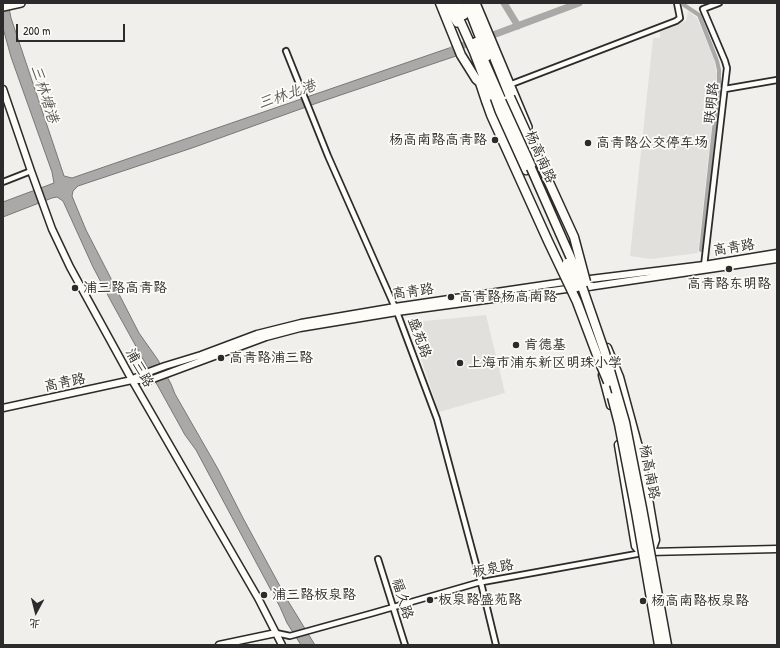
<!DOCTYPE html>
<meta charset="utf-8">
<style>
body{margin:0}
#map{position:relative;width:780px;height:648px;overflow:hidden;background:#f0efeb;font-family:"Patrick Hand","LXGW WenKai TC",sans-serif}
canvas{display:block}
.frame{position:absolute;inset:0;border:4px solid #2b2b2b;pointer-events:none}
.north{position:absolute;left:16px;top:592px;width:40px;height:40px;-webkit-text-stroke:3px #fdfcf7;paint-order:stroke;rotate:187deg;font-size:11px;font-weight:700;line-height:16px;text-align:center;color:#2b2b2b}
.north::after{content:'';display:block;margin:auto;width:14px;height:18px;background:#2b2b2b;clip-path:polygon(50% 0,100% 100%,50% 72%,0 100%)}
.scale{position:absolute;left:16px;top:24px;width:109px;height:18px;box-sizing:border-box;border:2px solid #2b2b2b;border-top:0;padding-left:5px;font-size:12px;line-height:14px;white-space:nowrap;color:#2b2b2b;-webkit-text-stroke:3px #fdfcf7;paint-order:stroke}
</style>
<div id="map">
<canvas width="780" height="648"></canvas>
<div class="frame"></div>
<div class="north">北</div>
<div class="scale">200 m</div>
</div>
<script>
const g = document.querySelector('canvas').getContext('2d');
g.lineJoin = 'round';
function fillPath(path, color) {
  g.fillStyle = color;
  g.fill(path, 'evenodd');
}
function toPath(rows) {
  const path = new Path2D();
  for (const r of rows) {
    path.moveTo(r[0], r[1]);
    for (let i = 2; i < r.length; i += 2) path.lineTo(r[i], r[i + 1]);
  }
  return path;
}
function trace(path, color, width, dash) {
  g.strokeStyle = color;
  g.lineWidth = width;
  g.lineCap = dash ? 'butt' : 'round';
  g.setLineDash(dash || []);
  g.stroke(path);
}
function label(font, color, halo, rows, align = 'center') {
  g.font = font + ' "Patrick Hand","LXGW WenKai TC",sans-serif';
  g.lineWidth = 3.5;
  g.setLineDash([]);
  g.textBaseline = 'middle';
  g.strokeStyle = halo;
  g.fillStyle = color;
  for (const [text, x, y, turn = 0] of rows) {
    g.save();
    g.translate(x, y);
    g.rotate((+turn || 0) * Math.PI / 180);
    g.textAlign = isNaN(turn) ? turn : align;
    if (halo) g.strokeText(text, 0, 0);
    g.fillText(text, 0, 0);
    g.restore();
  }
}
const built = toPath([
 [688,11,697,18,714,59,717,76,698,253,651,259,630,256,653,38,660,38,660,32,686,21],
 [486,315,505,393,439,412,413,334,415,322]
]);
const water = toPath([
 [3,3,8,3,11,18,64,176,72,178,452,47,456,56,320,102,192,148,78,186,73,191,72,196,74,201,86,230,139,333,158,360,171,384,175,394,218,469,243,518,288,601,315,645,301,645,287,623,280,607,196,450,185,435,112,303,93,267,63,201,57,197,52,198,3,217,3,202,54,183,52,172,11,57,3,28,3,3]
]);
const canal = toPath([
 [684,3,684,5,699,15,717,61,719,70,719,82,701,250]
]);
const river = toPath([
 [504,3,518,26],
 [485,38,579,3],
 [453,49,475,41]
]);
const street = toPath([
 [286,51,328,156,397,312,437,419,481,583,496,645],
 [509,85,676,21,680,18,677,3],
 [725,89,777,80],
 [3,182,31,171],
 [704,266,727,68,725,61,703,9,719,3],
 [378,559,405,645],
 [276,633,290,636,373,613,477,583,642,553]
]);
const secondary = toPath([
 [3,89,31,171,52,229,70,267,132,380,258,598,282,645],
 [582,280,704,265,777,253],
 [588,287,777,259],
 [133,379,146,373,165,366,201,355,257,334,301,323,395,307,571,281],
 [3,408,132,380,150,380,266,337,300,328,397,312,574,288],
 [649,552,777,549],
 [219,645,276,633]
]);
const primary = toPath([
 [444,3,457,23],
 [466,3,487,57],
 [476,3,528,127],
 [3,7,21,3],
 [506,100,568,237,578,266],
 [578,284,591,286],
 [572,286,576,288,583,307]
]);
const highway = toPath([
 [440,3,461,55,476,79,484,86],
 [452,3,474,52,487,86,526,170],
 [458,3,464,15],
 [472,3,510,97],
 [476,42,531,167],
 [480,83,486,101],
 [607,348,619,377,641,458,655,540,651,551],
 [603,375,611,405],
 [619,445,636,546,642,553]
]);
const highwayBridge = toPath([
 [510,97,574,237,586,282],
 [486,101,491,115,548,241,577,302,600,363,608,382],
 [531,168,577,272,605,353,625,422,642,508,667,645],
 [567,263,577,287],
 [612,397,619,424,636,512,659,645]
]);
const markers = [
 [495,140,4,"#2b2b2b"],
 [588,143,4,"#2b2b2b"],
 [729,269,4,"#2b2b2b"],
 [75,288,4,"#2b2b2b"],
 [451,297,4,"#2b2b2b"],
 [516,345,4,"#2b2b2b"],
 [221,358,4,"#2b2b2b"],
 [460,363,4,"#2b2b2b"],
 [264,595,4,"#2b2b2b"],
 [430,600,4,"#2b2b2b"],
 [643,601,4,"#2b2b2b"]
];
const streetNames = [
 ["联明路",712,103,-84],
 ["杨高南路",540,157,66],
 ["高青路",734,248,-9],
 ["高青路",413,292,-8],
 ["盛苑路",419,338,70],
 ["浦三路",139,368,61],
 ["高青路",65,383,-12],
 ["杨高南路",649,472,79],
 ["板泉路",493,569,-11],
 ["福久路",402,599,73]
];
const poiNames = [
 ["杨高南路高青路",487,140,"right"],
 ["高青路公交停车场",596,143],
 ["高青路东明路",729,284,"center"],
 ["浦三路高青路",83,288],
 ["高青路杨高南路",459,297],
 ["肯德基",524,345],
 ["高青路浦三路",229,358],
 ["上海市浦东新区明珠小学",468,363],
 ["浦三路板泉路",272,595],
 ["板泉路盛苑路",438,600],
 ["杨高南路板泉路",651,601]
];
const waterNames = [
 ["三林塘港",44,94,72],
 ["三林北港",287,95,-19]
];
fillPath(built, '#e1e0dc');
fillPath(water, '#aaa9a7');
trace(water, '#777775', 1);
trace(canal, '#aaa9a7', 4);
trace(river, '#aaa9a7', 7);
trace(street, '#2b2b2b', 8);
trace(secondary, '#2b2b2b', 9);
trace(primary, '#2b2b2b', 10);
trace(highway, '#2b2b2b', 11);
trace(street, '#fdfcf7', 4.5);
trace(secondary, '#fdfcf7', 6);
trace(primary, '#fdfcf7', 7);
trace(highway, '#fdfcf7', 8);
trace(highwayBridge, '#2b2b2b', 11, []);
trace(highwayBridge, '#fdfcf7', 8);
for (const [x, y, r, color] of markers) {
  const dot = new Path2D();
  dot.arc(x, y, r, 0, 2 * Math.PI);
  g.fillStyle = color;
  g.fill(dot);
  trace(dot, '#fdfcf7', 1.5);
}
label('14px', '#2b2b2b', '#fdfcf7', streetNames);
label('14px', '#2b2b2b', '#fdfcf7', poiNames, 'left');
label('italic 15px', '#575756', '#fdfcf7', waterNames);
</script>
